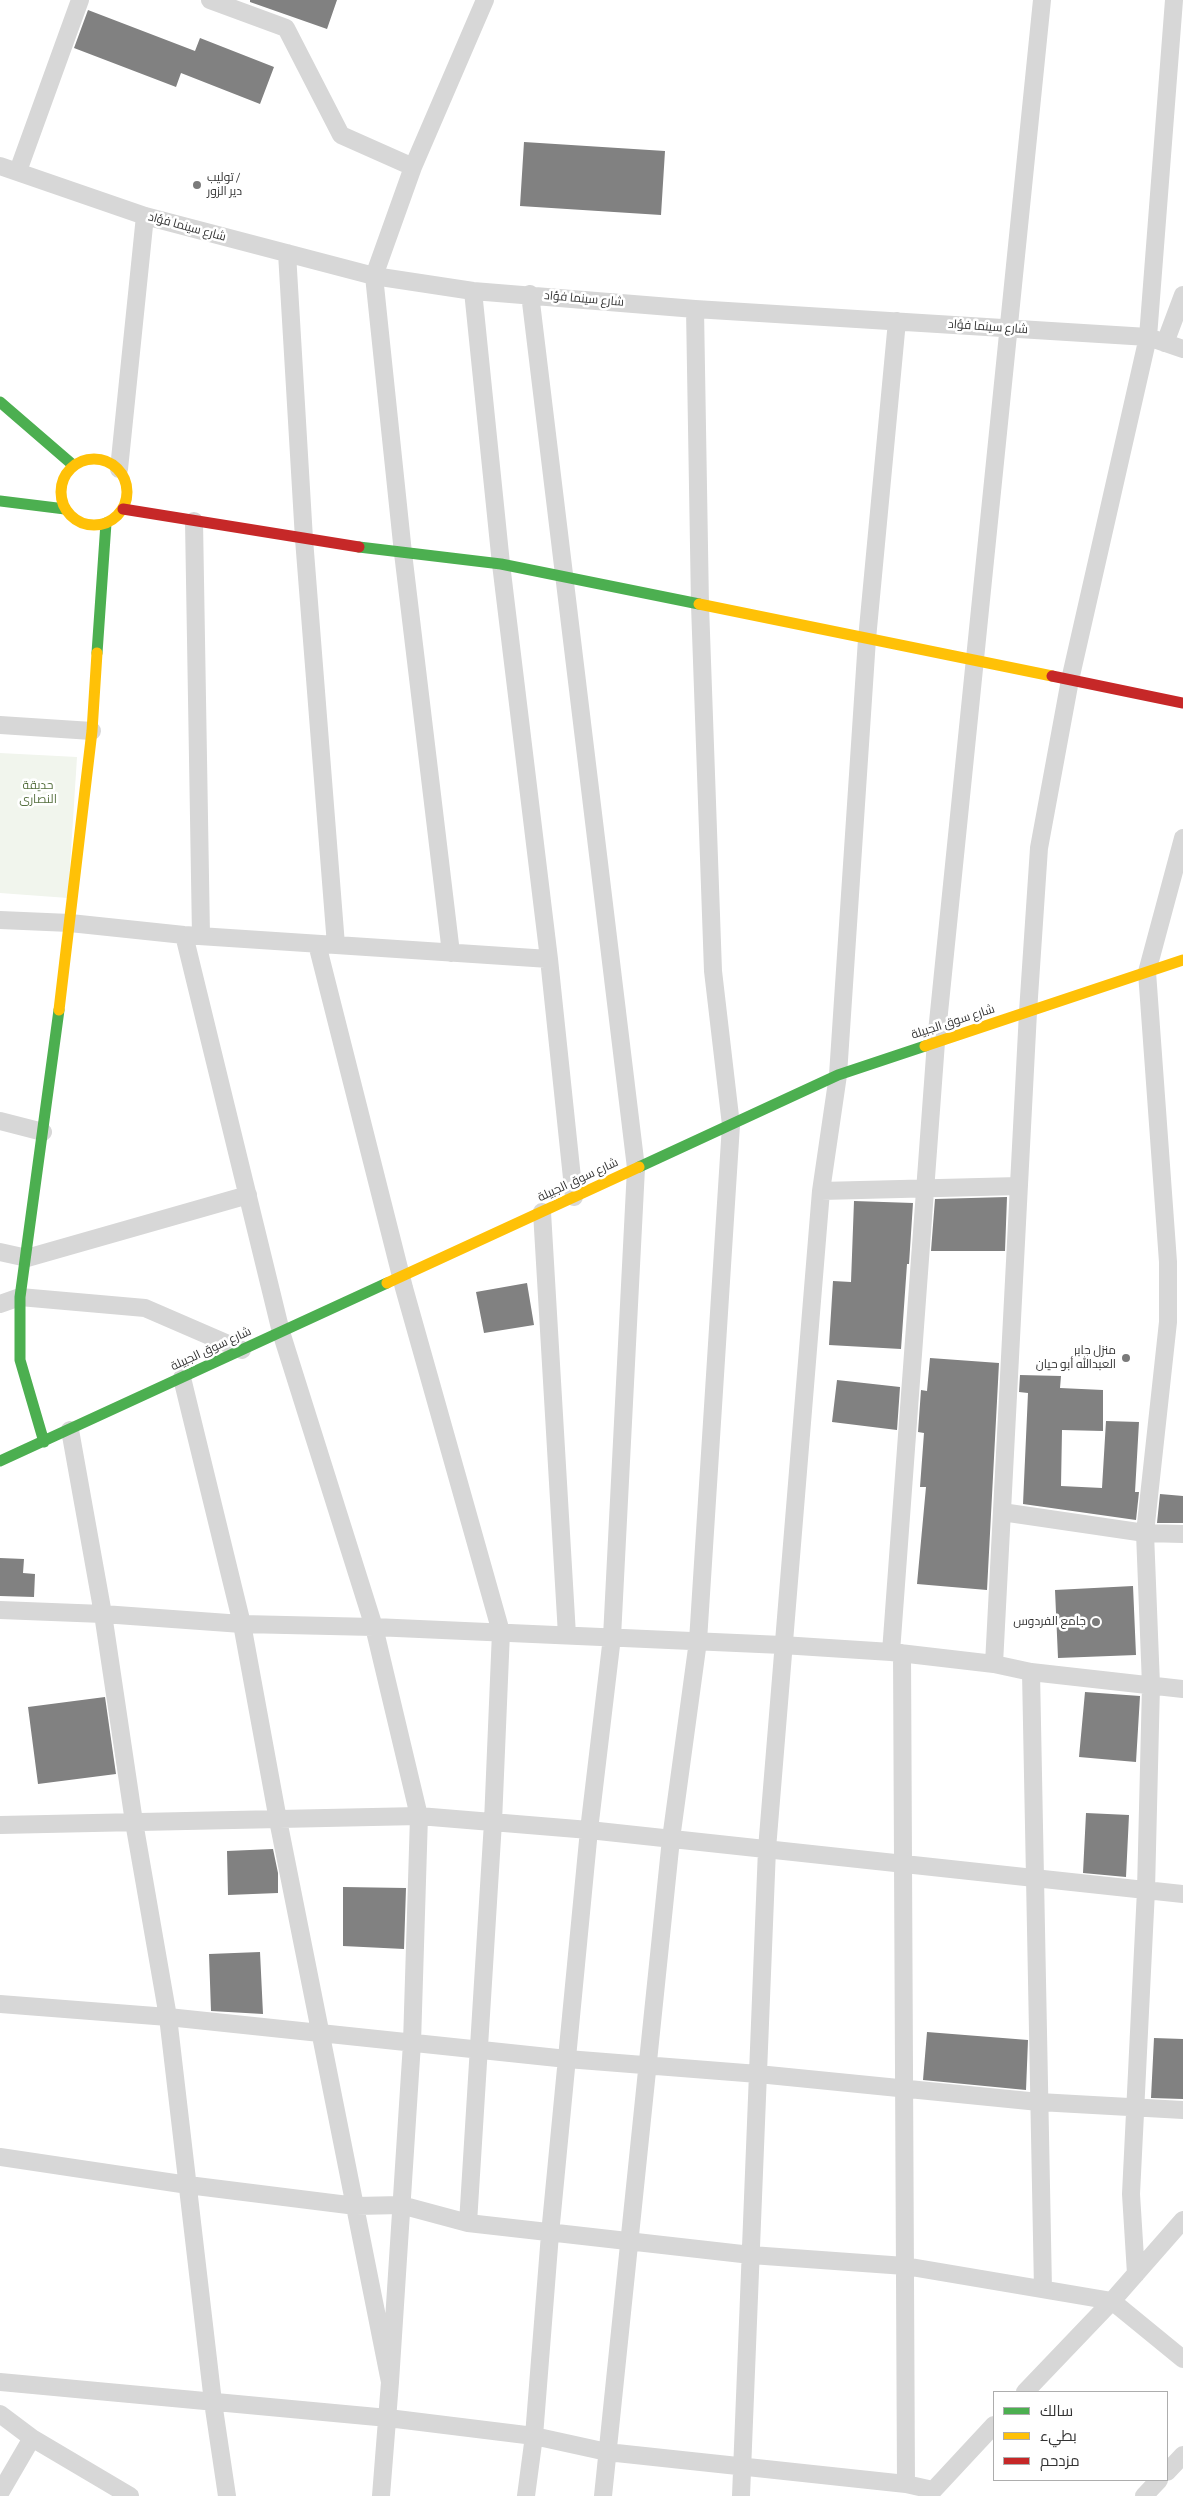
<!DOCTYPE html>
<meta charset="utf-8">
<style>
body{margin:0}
#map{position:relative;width:1183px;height:2496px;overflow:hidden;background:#fff;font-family:"PT Sans Narrow",Cairo,sans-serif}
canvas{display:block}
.legend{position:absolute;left:993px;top:2391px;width:175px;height:90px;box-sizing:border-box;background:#fff;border:1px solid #adadad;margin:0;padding:6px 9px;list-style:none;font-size:15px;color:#333}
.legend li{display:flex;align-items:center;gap:10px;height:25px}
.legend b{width:25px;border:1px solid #adadad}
</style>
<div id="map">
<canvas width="1183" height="2496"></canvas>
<ul class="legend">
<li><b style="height:6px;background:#4caf50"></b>سالك</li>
<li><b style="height:6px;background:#ffc107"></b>بطيء</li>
<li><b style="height:6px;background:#c62828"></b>مزدحم</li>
</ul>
</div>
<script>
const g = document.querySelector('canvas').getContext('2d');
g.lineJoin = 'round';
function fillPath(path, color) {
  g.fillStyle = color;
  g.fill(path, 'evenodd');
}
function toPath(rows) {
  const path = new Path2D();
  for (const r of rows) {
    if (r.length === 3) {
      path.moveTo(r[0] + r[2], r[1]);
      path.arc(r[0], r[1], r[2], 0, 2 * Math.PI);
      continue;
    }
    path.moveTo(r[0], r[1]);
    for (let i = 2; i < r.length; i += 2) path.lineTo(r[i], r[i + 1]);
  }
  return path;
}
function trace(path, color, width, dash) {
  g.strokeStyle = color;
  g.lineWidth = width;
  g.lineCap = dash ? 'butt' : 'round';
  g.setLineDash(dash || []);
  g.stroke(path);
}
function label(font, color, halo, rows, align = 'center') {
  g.font = font + ' "PT Sans Narrow",Cairo,sans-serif';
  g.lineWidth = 5;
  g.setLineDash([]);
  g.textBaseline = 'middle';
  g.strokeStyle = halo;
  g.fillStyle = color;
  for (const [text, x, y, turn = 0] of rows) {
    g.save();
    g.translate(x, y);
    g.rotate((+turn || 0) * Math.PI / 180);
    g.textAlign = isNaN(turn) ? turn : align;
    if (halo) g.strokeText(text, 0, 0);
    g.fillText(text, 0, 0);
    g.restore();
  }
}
const green = toPath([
 [0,753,77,757,68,898,0,893]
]);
const building = toPath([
 [250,0,337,0,327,29,250,2],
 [88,10,195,51,200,38,274,67,260,104,181,73,176,87,74,48],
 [524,142,665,151,661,215,520,206],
 [1007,1197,1005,1251,931,1251,935,1199],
 [854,1201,913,1203,909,1264,907,1264,901,1349,829,1345,833,1281,851,1282],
 [527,1283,534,1325,484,1333,476,1292],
 [930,1358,999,1363,987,1590,917,1584,926,1487,920,1487,924,1433,918,1432,921,1390,927,1391],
 [1020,1375,1061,1376,1060,1388,1103,1390,1103,1431,1062,1430,1061,1486,1102,1488,1106,1421,1139,1422,1135,1492,1139,1492,1136,1520,1023,1504,1028,1393,1019,1392],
 [837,1380,900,1387,897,1430,832,1422],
 [1160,1494,1183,1496,1183,1523,1157,1523],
 [0,1558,24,1559,23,1573,35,1574,34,1597,0,1596],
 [1133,1586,1136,1655,1058,1658,1055,1590],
 [1085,1692,1140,1696,1136,1762,1079,1757],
 [105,1697,116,1774,38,1784,28,1707],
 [1086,1813,1129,1815,1126,1877,1083,1873],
 [273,1849,278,1873,278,1893,228,1895,227,1851],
 [343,1887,406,1888,404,1949,343,1946],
 [260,1952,263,2014,211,2011,209,1954],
 [927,2032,1028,2040,1026,2090,923,2080],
 [1154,2038,1183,2039,1183,2099,1151,2098]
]);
const street = toPath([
 [210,0,286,28,341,135,413,167],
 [0,166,145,216,374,276,473,291,695,309,1148,337,1183,349],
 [18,171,80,0],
 [287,253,304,539,336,945],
 [473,291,501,564,549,959,574,1197],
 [1165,343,1183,295],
 [119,469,145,216],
 [194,521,201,936],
 [0,725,92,731],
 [0,920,70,923,184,935,549,959],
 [184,935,281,1332,374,1627,419,1816,412,2043,390,2382],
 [451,953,403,553,374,276,413,167,485,0],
 [0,1121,43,1132],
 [821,1191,1019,1186],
 [542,1212,567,1635],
 [0,1252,27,1258,248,1195],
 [0,1304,20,1297,145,1308,242,1350],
 [182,1378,242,1624,278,1820,390,2382,381,2496],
 [70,1430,103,1614,134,1822,168,2017,213,2402,227,2496],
 [1002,1512,1145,1533,1183,1534],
 [0,1610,103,1614,242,1624,374,1627,782,1645,891,1652,994,1664,1031,1672,1183,1689],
 [891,1652,936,1042,1042,0],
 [902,1653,906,2484],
 [994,1664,1028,1012,1039,848,1070,680,1148,337,1174,0],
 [1031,1672,1043,2289],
 [0,1825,419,1816,589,1830,1183,1894],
 [0,2004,168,2017,567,2059,758,2074,1039,2102,1183,2110],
 [0,2157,188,2185,356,2206,401,2205,468,2223,493,1822,501,1632,404,1288,317,944],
 [468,2223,751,2255,905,2266,1112,2301,1183,2359],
 [1136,2274,1131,2194,1146,1890,1151,1685,1145,1533,1168,1322,1168,1262,1147,972,1183,838],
 [0,2382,388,2418,534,2436,607,2452,906,2484,933,2490],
 [1025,2392,1112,2301,1183,2220],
 [0,2414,32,2438,130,2496],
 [1167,2472,1183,2455],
 [0,2493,32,2438],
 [526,2496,534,2436,550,2234,589,1830,612,1637,636,1168,530,294],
 [603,2496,671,1839,698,1641,731,1125,713,971,700,605,695,309],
 [741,2496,767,1849,821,1191,838,1075,867,639,897,321],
 [928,2496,994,2425],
 [1144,2496,1159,2480]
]);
const fast = toPath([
 [0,402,73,465],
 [0,501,65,509],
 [359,547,501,564,699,604],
 [97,653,106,523],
 [639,1167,838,1075,925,1046],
 [44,1442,20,1360,20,1297,59,1010],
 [0,1461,387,1283]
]);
const slow = toPath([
 [94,492,33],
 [699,604,1052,676],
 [59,1010,92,731,97,653],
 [925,1046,1183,960],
 [387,1283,639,1167]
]);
const jam = toPath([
 [123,509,359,547],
 [1052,676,1183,703]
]);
const markers = [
 [197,185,5,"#7a7a7a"],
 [1126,1358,5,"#7a7a7a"],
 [1096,1622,5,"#7a7a7a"]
];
const poiNames = [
 ["توليب /",207,178,"left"],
 ["دير الزور",207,192,"left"],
 ["منزل جابر",1116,1351],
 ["العبدالله أبو حيان",1116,1365],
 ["جامع الفردوس",1086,1622]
];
const streetNames = [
 ["شارع سينما فؤاد",187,227,15],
 ["شارع سينما فؤاد",584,299,5],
 ["شارع سينما فؤاد",988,327,4],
 ["شارع سوق الجبيلة",953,1022,-18],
 ["شارع سوق الجبيلة",578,1180,-25],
 ["شارع سوق الجبيلة",211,1349,-25]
];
const parkNames = [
 ["حديقة",38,786],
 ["النصارى",38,800]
];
fillPath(green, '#f1f5ed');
fillPath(building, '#818181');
trace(street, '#d7d7d7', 18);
trace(fast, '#4caf50', 11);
trace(slow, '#ffc107', 11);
trace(jam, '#c62828', 11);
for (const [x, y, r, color] of markers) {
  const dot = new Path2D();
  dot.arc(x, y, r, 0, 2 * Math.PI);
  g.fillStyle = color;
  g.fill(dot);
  trace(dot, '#fff', 2);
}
label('12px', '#333', '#fff', poiNames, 'right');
label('12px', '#333', '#fff', streetNames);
label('12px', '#56703f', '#fff', parkNames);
</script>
